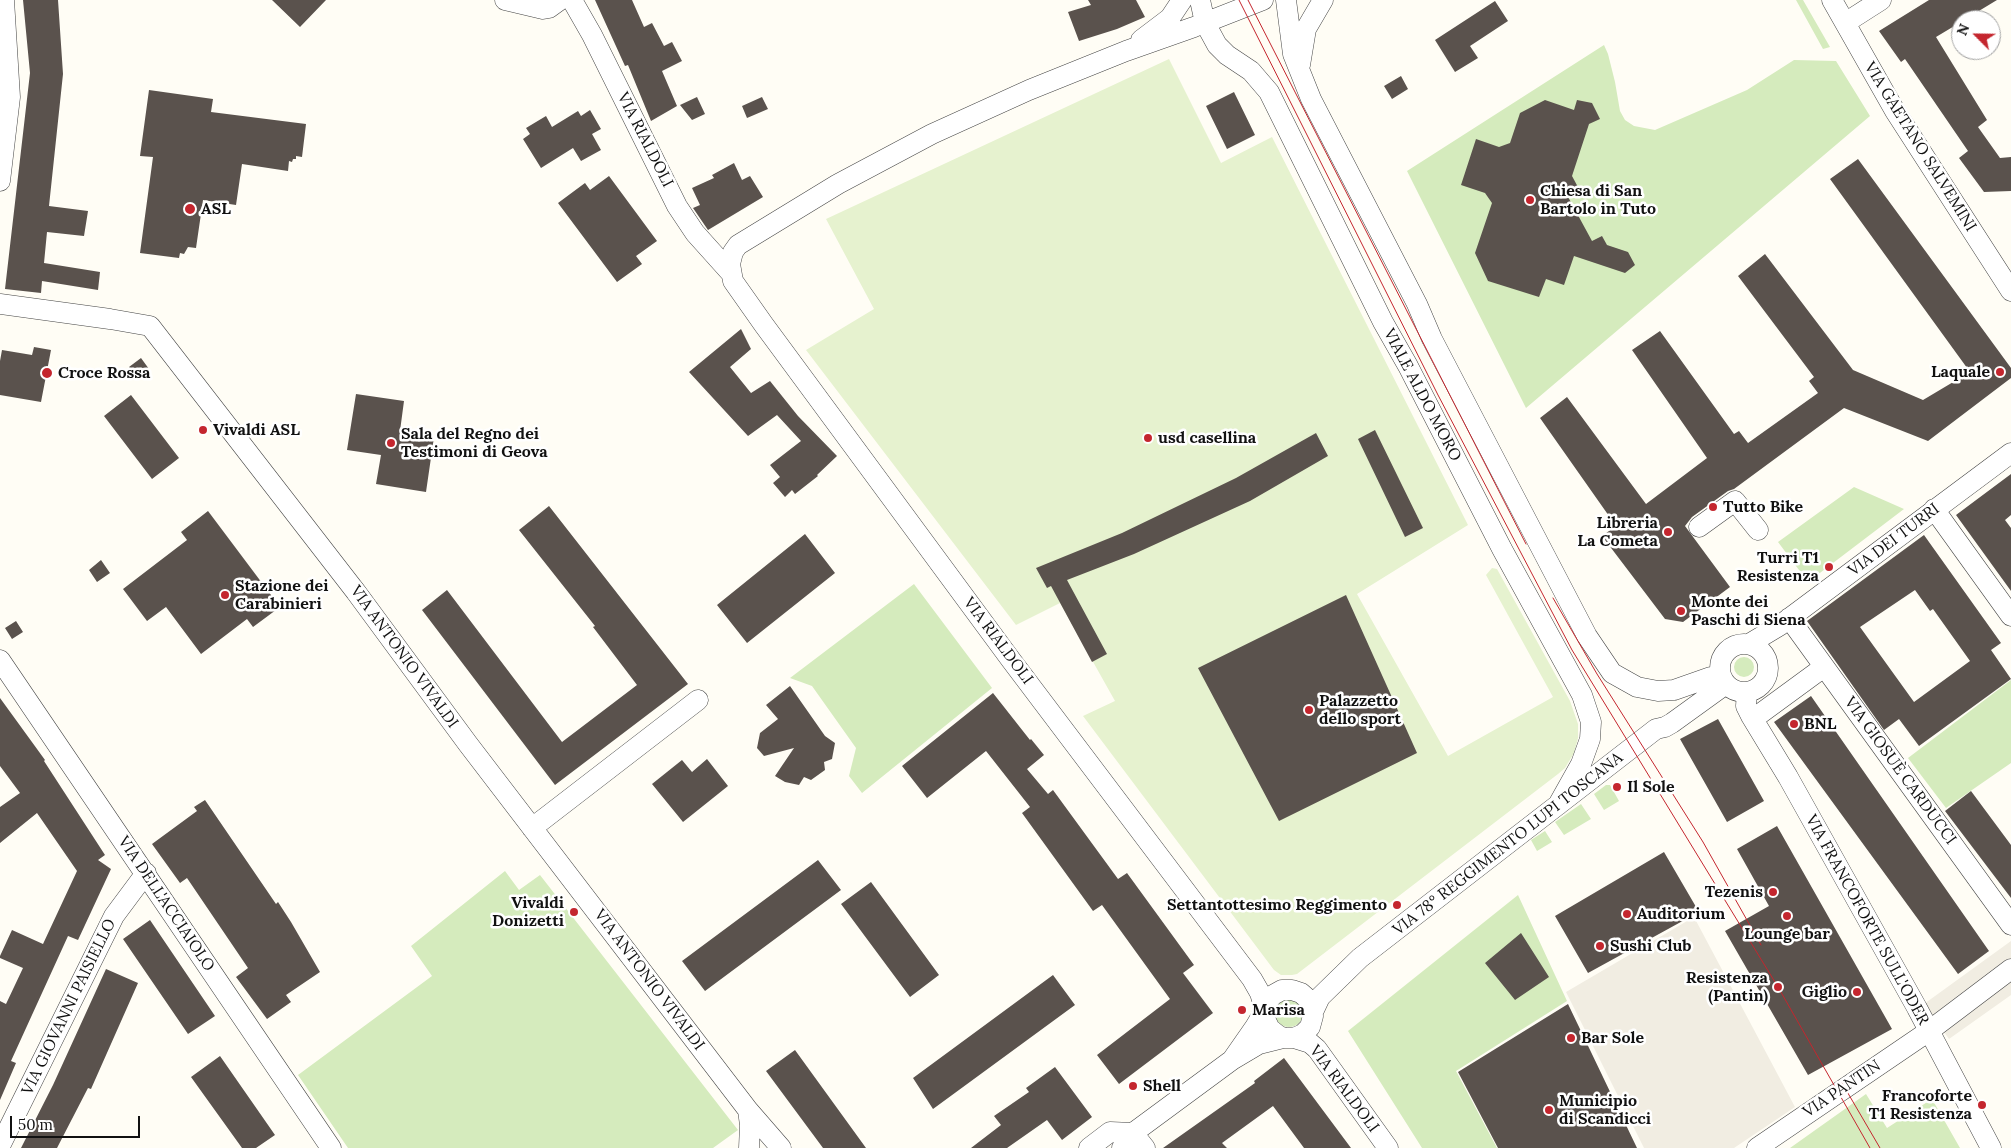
<!DOCTYPE html>
<meta charset="utf-8">
<style>
body{margin:0}
#map{position:relative;width:2011px;height:1148px;overflow:hidden;background:#fffdf5;font-family:Lora,serif}
canvas{display:block}
.north{position:absolute;left:1951px;top:10px;width:50px;height:50px;box-sizing:border-box;background:#fff;border:1px solid #a0a0a0;border-radius:50%;rotate:293deg;font-size:14px;font-weight:700;line-height:20px;text-align:center;color:#111}
.north::after{content:'';display:block;margin:auto;width:18px;height:22px;background:#c4262e;clip-path:polygon(50% 0,100% 100%,50% 72%,0 100%)}
.scale{position:absolute;left:10px;top:1116px;width:130px;height:22px;box-sizing:border-box;border:2px solid #111;border-top:0;padding-left:6px;font-size:15px;line-height:18px;white-space:nowrap;color:#111;-webkit-text-stroke:4px #fff;paint-order:stroke}
</style>
<div id="map">
<canvas width="2011" height="1148"></canvas>
<div class="north">N</div>
<div class="scale">50 m</div>
</div>
<script>
const g = document.querySelector('canvas').getContext('2d');
g.lineJoin = 'round';
function fillPath(path, color) {
  g.fillStyle = color;
  g.fill(path, 'evenodd');
}
function toPath(rows) {
  const path = new Path2D();
  for (const r of rows) {
    if (r.length === 3) {
      path.moveTo(r[0] + r[2], r[1]);
      path.arc(r[0], r[1], r[2], 0, 2 * Math.PI);
      continue;
    }
    path.moveTo(r[0], r[1]);
    for (let i = 2; i < r.length; i += 2) path.lineTo(r[i], r[i + 1]);
  }
  return path;
}
function trace(path, color, width, dash) {
  g.strokeStyle = color;
  g.lineWidth = width;
  g.lineCap = dash ? 'butt' : 'round';
  g.setLineDash(dash || []);
  g.stroke(path);
}
function label(font, color, halo, rows, align = 'center') {
  g.font = font + ' Lora,serif';
  g.lineWidth = 5;
  g.setLineDash([]);
  g.textBaseline = 'middle';
  g.strokeStyle = halo;
  g.fillStyle = color;
  for (const [text, x, y, turn = 0] of rows) {
    g.save();
    g.translate(x, y);
    g.rotate((+turn || 0) * Math.PI / 180);
    g.textAlign = isNaN(turn) ? turn : align;
    if (halo) g.strokeText(text, 0, 0);
    g.fillText(text, 0, 0);
    g.restore();
  }
}
const green = toPath([
 [1796,0,1803,0,1830,47,1823,49],
 [1604,45,1608,54,1615,82,1620,111,1625,120,1634,126,1655,130,1747,90,1794,60,1836,61,1870,116,1526,408,1407,171],
 [1854,487,1904,509,1808,582,1778,542],
 [914,584,992,688,862,793,849,776,856,748,812,686,790,678],
 [1744,667,10],
 [2011,680,2011,763,1946,808,1908,758],
 [1606,785,1610,785,1619,801,1604,810,1594,794],
 [1581,804,1591,819,1564,835,1555,822],
 [1545,831,1552,842,1537,851,1531,840],
 [505,871,519,890,540,875,738,1130,713,1148,348,1148,298,1075,432,976,411,946],
 [1518,895,1567,1001,1456,1071,1497,1148,1422,1148,1348,1031],
 [1289,1013,14],
 [1866,1094,1887,1128,1932,1099,1960,1148,1790,1148]
]);
const pitch = toPath([
 [1169,59,1221,163,1272,137,1468,525,1357,594,1448,756,1553,697,1486,575,1492,568,1497,569,1570,701,1578,724,1578,738,1574,753,1565,768,1558,774,1297,974,1292,975,1281,975,1274,970,1083,716,1115,701,1060,603,1016,625,806,350,874,309,826,219]
]);
const plaza = toPath([
 [1694,917,1795,1107,1734,1148,1644,1148,1566,992],
 [2011,941,2011,995,1949,1039,1924,1004]
]);
const building = toPath([
 [23,0,58,0,63,74,49,206,88,211,84,236,47,232,44,263,100,272,98,290,42,281,41,293,5,289,30,73],
 [272,0,326,0,300,27],
 [595,0,632,0,644,27,652,23,664,46,672,42,682,61,662,71,677,106,651,121,628,65,625,66],
 [1088,0,1136,0,1145,17,1117,29,1079,41,1068,12,1091,5],
 [1929,0,1997,0,1964,20,1961,20,1961,22,1936,37,1987,120,1978,127,2000,158,2011,157,2011,191,1984,192,1959,158,1968,151,1905,59,1901,62,1879,31],
 [1495,1,1508,21,1470,46,1478,58,1455,72,1435,40],
 [1401,76,1408,89,1392,99,1384,86],
 [149,90,213,99,211,112,306,124,302,157,296,156,296,159,293,159,292,162,289,161,288,171,242,164,236,205,203,200,196,248,188,247,184,254,180,253,179,258,140,253,153,157,140,156],
 [1234,92,1255,135,1227,149,1206,106],
 [697,97,705,114,692,120,680,105],
 [762,97,768,109,747,118,742,106],
 [1545,100,1574,110,1577,100,1592,103,1600,119,1589,124,1572,176,1579,189,1567,195,1592,241,1602,236,1607,245,1628,252,1635,265,1625,273,1574,256,1564,285,1546,279,1539,297,1488,281,1475,253,1492,203,1485,193,1461,185,1476,139,1499,147,1510,143,1520,113],
 [590,110,601,129,592,134,601,150,581,161,573,148,541,168,523,139,530,134,526,128,546,116,552,127,578,111,581,116],
 [1858,159,2011,368,2011,378,1928,441,1844,408,1734,489,1728,491,1692,517,1685,526,1730,587,1683,622,1665,619,1602,536,1616,526,1540,418,1567,397,1646,504,1707,458,1632,350,1660,331,1734,434,1739,431,1748,443,1818,393,1809,381,1814,377,1738,276,1765,254,1853,370,1923,400,1970,372,1830,179],
 [734,163,742,180,750,176,763,197,708,230,693,208,700,205,692,188,714,178,712,175],
 [609,176,657,241,636,256,642,264,617,282,558,203,585,183,590,190],
 [741,329,751,349,730,367,751,393,770,381,798,416,837,456,817,475,818,476,795,494,792,490,785,497,773,483,780,477,770,465,801,441,777,415,748,436,689,372],
 [34,347,51,350,41,402,0,395,0,361,2,350,32,355],
 [141,358,149,369,137,378,129,367],
 [356,394,404,401,400,431,434,437,426,492,376,484,381,455,347,450],
 [131,395,179,458,152,479,104,416],
 [1375,430,1423,528,1405,537,1358,439],
 [1316,433,1328,456,1250,501,1134,554,1067,580,1107,654,1092,662,1051,586,1047,588,1036,568,1122,533,1236,478],
 [2011,474,2011,515,2005,520,2011,528,2011,591,1956,515],
 [549,506,688,684,555,785,422,610,447,590,562,742,637,685,593,627,595,626,519,530],
 [208,511,280,607,253,627,247,619,201,654,166,607,147,621,123,589,187,540,181,532],
 [805,534,835,573,747,643,717,605],
 [1924,535,2001,643,1991,650,2011,679,1919,746,1899,719,1884,730,1807,621],
 [1915,590,1930,611,1933,609,1970,661,1914,702,1860,627],
 [101,560,110,573,97,582,89,570],
 [1346,595,1417,753,1279,821,1198,668],
 [16,621,23,632,12,639,5,628],
 [790,686,825,736,835,743,832,759,824,762,825,770,811,780,804,777,799,785,785,782,775,776,794,748,764,756,757,748,760,733,778,719,766,705],
 [993,693,1030,740,1031,739,1044,755,1027,769,1048,794,1053,790,1118,879,1127,873,1194,965,1183,973,1213,1013,1119,1084,1097,1055,1170,999,1102,905,1093,911,1022,813,1030,807,986,751,927,798,902,766],
 [1811,696,1989,951,1958,974,1774,722],
 [0,698,45,760,44,761,105,855,98,860,111,869,78,940,68,936,11,1061,16,1063,0,1100,0,1001,6,1004,23,968,0,958,0,956,12,930,43,944,77,871,37,813,0,843,0,807,20,793,0,766],
 [1718,719,1764,801,1727,822,1680,739],
 [707,759,728,786,683,822,652,784,682,760,692,772],
 [1971,791,2011,845,2011,898,1945,811],
 [205,800,276,904,278,902,291,922,320,972,286,995,291,1002,267,1019,236,977,248,968,187,878,180,883,152,844,197,811,194,807],
 [1777,826,1892,1029,1808,1075,1725,931,1769,906,1737,849],
 [1664,852,1699,912,1588,973,1555,916],
 [818,860,841,890,705,991,682,961],
 [871,882,939,975,910,997,841,904],
 [150,920,215,1016,188,1034,123,939],
 [1521,933,1549,977,1515,1000,1485,963],
 [106,969,138,983,91,1089,88,1088,57,1148,21,1148,53,1085],
 [1053,975,1075,1005,933,1109,913,1078],
 [1568,1004,1637,1148,1498,1148,1458,1072],
 [795,1050,866,1148,823,1148,766,1071],
 [220,1056,275,1135,256,1148,242,1148,191,1077],
 [1284,1058,1351,1148,1304,1148,1273,1106,1222,1143,1227,1148,1163,1148,1255,1083,1254,1081],
 [1055,1067,1092,1117,1062,1140,1047,1120,1007,1148,971,1148,1001,1125,994,1116,1029,1092,1026,1088]
]);
const minor = toPath([
 [505,0,543,9,549,8,560,0],
 [572,0,592,35,677,206,695,233,730,272],
 [1200,0,1205,23,1217,45,1227,55,1251,71,1269,92,1383,322,1408,366,1502,549,1582,695,1591,722,1590,739,1581,764,1558,805],
 [1286,0,1293,54,1311,99,1417,304,1432,339,1587,636,1612,673,1637,687,1658,691,1674,690,1711,677],
 [1832,0,1895,111,2011,291],
 [1845,23,1881,0],
 [1141,40,1170,18,1182,0],
 [1300,65,1306,29,1323,0],
 [0,181,10,97,4,0],
 [0,304,110,319,150,326,356,592,468,744,748,1110,781,1148],
 [1934,509,2011,616],
 [1699,527,1735,501,1758,530],
 [1789,618,2011,925],
 [1744,668,24],
 [1749,644,1779,626,2011,453],
 [0,660,331,1148],
 [1747,692,1746,706,1751,716,1788,777,1917,1008,1991,1148],
 [1753,719,1824,667],
 [532,828,698,700],
 [1313,1012,1320,997,1360,958,1656,729,1665,727,1672,723,1726,684],
 [1294,1038,1310,1043,1317,1049,1388,1148],
 [1232,1060,1255,1027,1265,1010,1267,1002,1273,995,1282,990,1292,990,1301,993,1309,1000,1313,1016,1310,1027,1303,1034,1294,1038,1286,1038,1279,1036,1270,1029,1265,1019,1265,1010,1260,993,1252,979,1011,660,764,325,733,281,730,264,733,252,738,245,838,184,932,134,1029,90,1126,51,1194,27,1263,0],
 [748,1110,750,1125,749,1148],
 [1133,1133,1145,1148],
 [0,1146,114,916,146,873],
 [1089,1148,1110,1132,1133,1133],
 [1122,1148,1133,1133,1232,1060,1259,1044,1283,1038],
 [1757,1148,1929,1031,2011,969]
]);
const tram = toPath([
 [1239,0,1438,395,1572,650,1778,987,1870,1148],
 [1248,0,1526,544],
 [1553,598,1597,674,1703,842,1761,945],
 [1842,1083,1880,1148]
]);
const markers = [
 [1530,200,5,"#c4262e"],
 [190,209,6,"#c4262e"],
 [2000,372,5,"#c4262e"],
 [47,373,6,"#c4262e"],
 [203,430,5,"#c4262e"],
 [1148,438,5,"#c4262e"],
 [391,443,5,"#c4262e"],
 [1713,507,5,"#c4262e"],
 [1668,532,5,"#c4262e"],
 [1829,567,5,"#c4262e"],
 [225,595,5,"#c4262e"],
 [1681,611,5,"#c4262e"],
 [1309,710,5,"#c4262e"],
 [1794,724,5,"#c4262e"],
 [1617,787,5,"#c4262e"],
 [1773,892,5,"#c4262e"],
 [1397,905,5,"#c4262e"],
 [574,912,5,"#c4262e"],
 [1627,914,5,"#c4262e"],
 [1787,916,5,"#c4262e"],
 [1600,946,5,"#c4262e"],
 [1778,987,5,"#c4262e"],
 [1857,992,5,"#c4262e"],
 [1242,1010,5,"#c4262e"],
 [1571,1038,5,"#c4262e"],
 [1133,1086,5,"#c4262e"],
 [1982,1105,5,"#c4262e"],
 [1549,1110,5,"#c4262e"]
];
const streetNames = [
 ["VIA RIALDOLI",645,140,63],
 ["VIA GAETANO SALVEMINI",1920,147,58],
 ["VIALE ALDO MORO",1422,395,62],
 ["VIA DEI TURRI",1894,540,-37],
 ["VIA RIALDOLI",998,641,53],
 ["VIA ANTONIO VIVALDI",404,657,54],
 ["VIA GIOSUÈ CARDUCCI",1900,771,54],
 ["VIA 78° REGGIMENTO LUPI TOSCANA",1508,844,-38],
 ["VIA DELL'ACCIAIOLO",166,904,56],
 ["VIA FRANCOFORTE SULL'ODER",1867,920,61],
 ["VIA ANTONIO VIVALDI",649,980,53],
 ["VIA GIOVANNI PAISIELLO",69,1007,-64],
 ["VIA RIALDOLI",1344,1089,53],
 ["VIA PANTIN",1842,1089,-34]
];
const poiNames = [
 ["Chiesa di San",1540,191],
 ["Bartolo in Tuto",1540,209],
 ["ASL",201,209],
 ["Laquale",1990,372,"right"],
 ["Croce Rossa",58,373],
 ["Vivaldi ASL",213,430],
 ["Sala del Regno dei",401,434],
 ["Testimoni di Geova",401,452],
 ["usd casellina",1158,438],
 ["Tutto Bike",1723,507],
 ["Libreria",1658,523,"right"],
 ["La Cometa",1658,541,"right"],
 ["Turri T1",1819,558,"right"],
 ["Resistenza",1819,576,"right"],
 ["Stazione dei",235,586],
 ["Carabinieri",235,604],
 ["Monte dei",1691,602],
 ["Paschi di Siena",1691,620],
 ["Palazzetto",1319,701],
 ["dello sport",1319,719],
 ["BNL",1804,724],
 ["Il Sole",1627,787],
 ["Tezenis",1763,892,"right"],
 ["Vivaldi",564,903,"right"],
 ["Donizetti",564,921,"right"],
 ["Settantottesimo Reggimento",1387,905,"right"],
 ["Auditorium",1637,914],
 ["Lounge bar",1787,934,"center"],
 ["Sushi Club",1610,946],
 ["Resistenza",1768,978,"right"],
 ["(Pantin)",1768,996,"right"],
 ["Giglio",1847,992,"right"],
 ["Marisa",1252,1010],
 ["Bar Sole",1581,1038],
 ["Shell",1143,1086],
 ["Francoforte",1972,1096,"right"],
 ["T1 Resistenza",1972,1114,"right"],
 ["Municipio",1559,1101],
 ["di Scandicci",1559,1119]
];
fillPath(green, '#d5ebbd');
fillPath(pitch, '#e6f2cf');
fillPath(plaza, '#f1ede2');
fillPath(building, '#5a524d');
trace(minor, '#444', 21);
trace(minor, '#fff', 20);
trace(tram, '#c4262e', 1);
for (const [x, y, r, color] of markers) {
  const dot = new Path2D();
  dot.arc(x, y, r, 0, 2 * Math.PI);
  g.fillStyle = color;
  g.fill(dot);
  trace(dot, '#fff', 2);
}
label('16px', '#111', '#fff', streetNames);
label('bold 16px', '#111', '#fff', poiNames, 'left');
</script>
